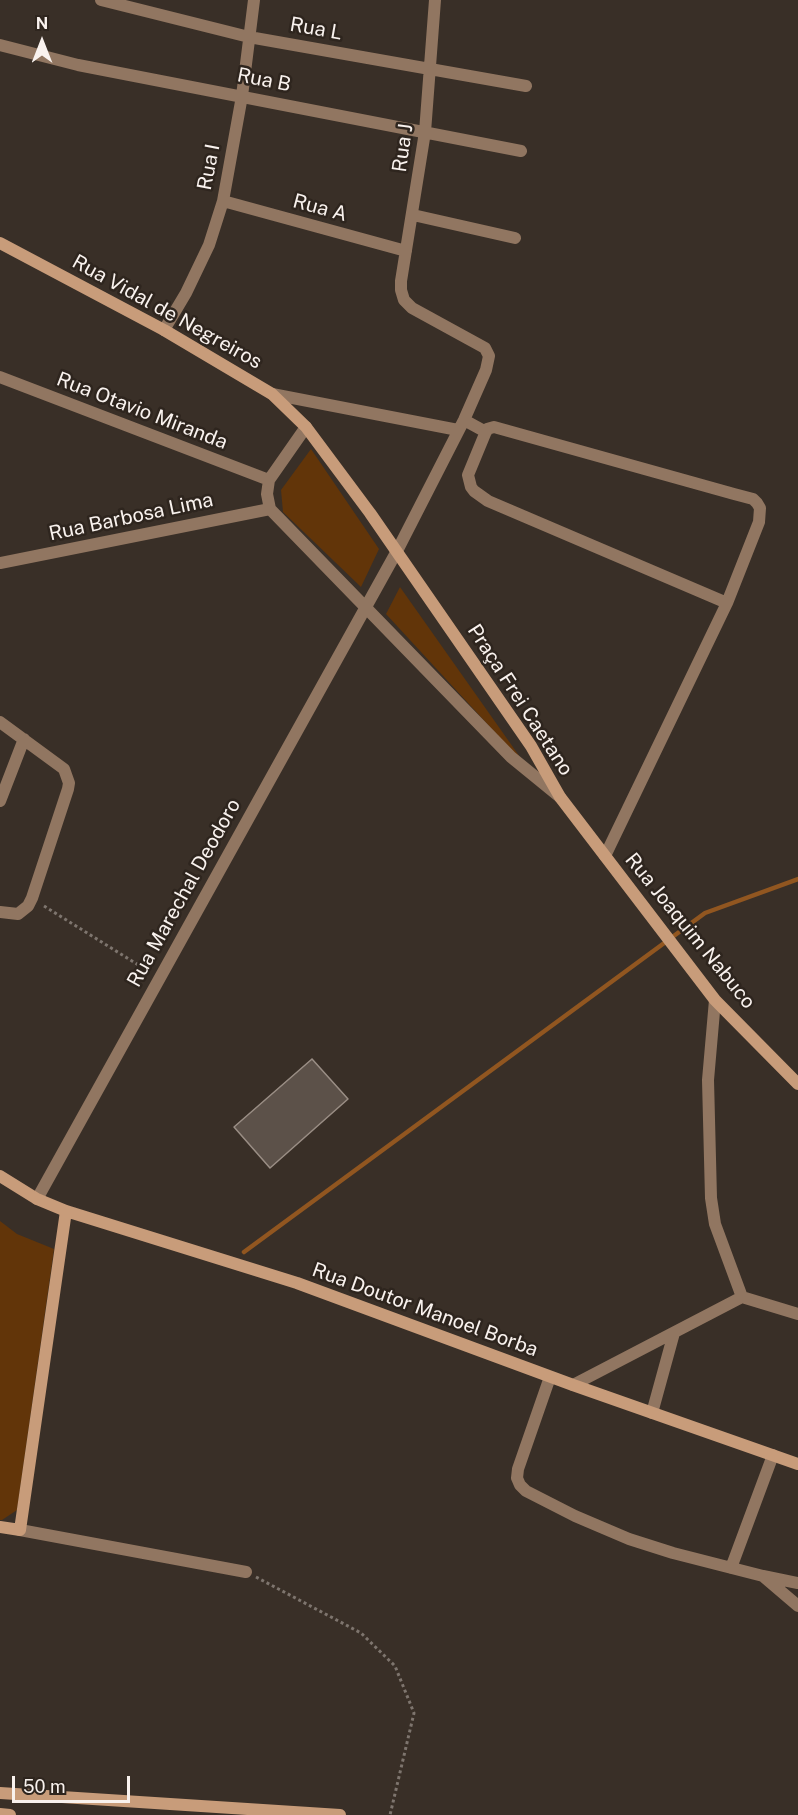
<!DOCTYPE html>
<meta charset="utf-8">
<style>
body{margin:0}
#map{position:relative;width:798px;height:1815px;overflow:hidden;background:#392f27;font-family:"Public Sans",sans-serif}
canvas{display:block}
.north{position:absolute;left:12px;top:12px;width:60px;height:60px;-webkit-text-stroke:4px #2e251e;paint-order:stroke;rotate:0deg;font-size:16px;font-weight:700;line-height:24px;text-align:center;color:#f9f2ee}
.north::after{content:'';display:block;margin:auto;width:21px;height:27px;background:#f9f2ee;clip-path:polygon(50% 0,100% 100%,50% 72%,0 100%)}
.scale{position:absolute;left:12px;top:1776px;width:118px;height:27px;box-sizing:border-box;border:3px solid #f9f2ee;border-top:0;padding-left:8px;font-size:18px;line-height:21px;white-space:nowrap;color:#f9f2ee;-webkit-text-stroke:4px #2e251e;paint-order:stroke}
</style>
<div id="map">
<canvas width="798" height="1815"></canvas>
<div class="north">N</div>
<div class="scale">50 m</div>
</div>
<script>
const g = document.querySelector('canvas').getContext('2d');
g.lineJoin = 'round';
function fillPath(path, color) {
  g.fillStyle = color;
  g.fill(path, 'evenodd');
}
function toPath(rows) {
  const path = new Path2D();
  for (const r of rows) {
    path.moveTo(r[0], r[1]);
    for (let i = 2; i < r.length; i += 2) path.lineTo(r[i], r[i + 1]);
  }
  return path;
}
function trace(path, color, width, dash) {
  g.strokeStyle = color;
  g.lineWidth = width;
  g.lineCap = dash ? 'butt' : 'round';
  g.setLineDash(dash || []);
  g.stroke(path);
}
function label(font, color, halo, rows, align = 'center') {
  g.font = font + ' "Public Sans",sans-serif';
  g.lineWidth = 5;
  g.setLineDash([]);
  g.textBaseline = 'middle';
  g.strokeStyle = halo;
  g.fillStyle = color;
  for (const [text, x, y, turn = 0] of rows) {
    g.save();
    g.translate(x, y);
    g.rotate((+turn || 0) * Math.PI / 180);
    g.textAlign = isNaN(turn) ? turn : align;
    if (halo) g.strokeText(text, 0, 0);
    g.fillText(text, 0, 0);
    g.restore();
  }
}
const green = toPath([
 [311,449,379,549,361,587,283,512,281,490],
 [400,587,527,767,386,614],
 [0,1221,17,1234,54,1249,17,1510,2,1520,0,1520]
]);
const stream = toPath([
 [244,1252,705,913,798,879]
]);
const building = toPath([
 [312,1059,348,1099,270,1168,234,1127,312,1059]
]);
const path = toPath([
 [44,906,148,971],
 [256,1577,361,1633,395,1666,414,1713,390,1815]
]);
const street = toPath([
 [101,0,249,37,526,86],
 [0,45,78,65,521,151],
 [223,201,406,251],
 [413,215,515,238],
 [164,330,186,293,209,245,223,201,242,96,254,0],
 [0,377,269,480],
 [272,394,458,430],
 [464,420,486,432],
 [306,427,269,480,267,494,270,509,511,757,560,797],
 [0,563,270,509],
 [0,722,64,769,69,783,68,789,32,898,28,906,18,914,0,912],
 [0,801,24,739],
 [605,856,727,603,759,522,760,508,757,503,753,499,734,494,494,427,487,429,468,475,471,487,474,491,488,501,727,603],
 [715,1000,708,1080,711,1198,715,1224,742,1297],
 [37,1199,397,551,464,420,486,370,489,356,485,348,412,308,404,300,401,290,401,281,425,132,435,0],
 [550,1377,518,1469,517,1478,520,1485,526,1491,575,1516,629,1539,673,1553,763,1576,798,1583],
 [573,1385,742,1297,798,1314],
 [652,1413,674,1333],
 [20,1530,246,1572],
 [731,1568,773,1455],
 [764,1577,798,1606]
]);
const secondary = toPath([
 [0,243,164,330,272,394,306,427,370,513,531,746,560,797,715,1000,798,1084],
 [0,1176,37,1199,66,1211,297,1283,573,1385,798,1464],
 [0,1527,20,1530,66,1211],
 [0,1793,340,1815],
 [0,1814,10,1815]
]);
const streetNames = [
 ["Rua L",316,29,10],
 ["Rua B",264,80,11],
 ["Rua J",403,148,-82],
 ["Rua I",209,167,-79],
 ["Rua A",320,208,15],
 ["Rua Vidal de Negreiros",167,312,29],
 ["Rua Otavio Miranda",142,411,21],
 ["Rua Barbosa Lima",131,517,-12],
 ["Praça Frei Caetano",520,700,57],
 ["Rua Marechal Deodoro",184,893,-61],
 ["Rua Joaquim Nabuco",690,931,51],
 ["Rua Doutor Manoel Borba",425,1310,20]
];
fillPath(green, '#623509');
trace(stream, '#915620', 4.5);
fillPath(building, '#5c5149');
trace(building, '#9a8e85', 1.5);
trace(path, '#7e756e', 3, [3, 3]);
trace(street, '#917661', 12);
trace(secondary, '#c89c7a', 12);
label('20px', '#f9f2ee', '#2e251e', streetNames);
</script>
